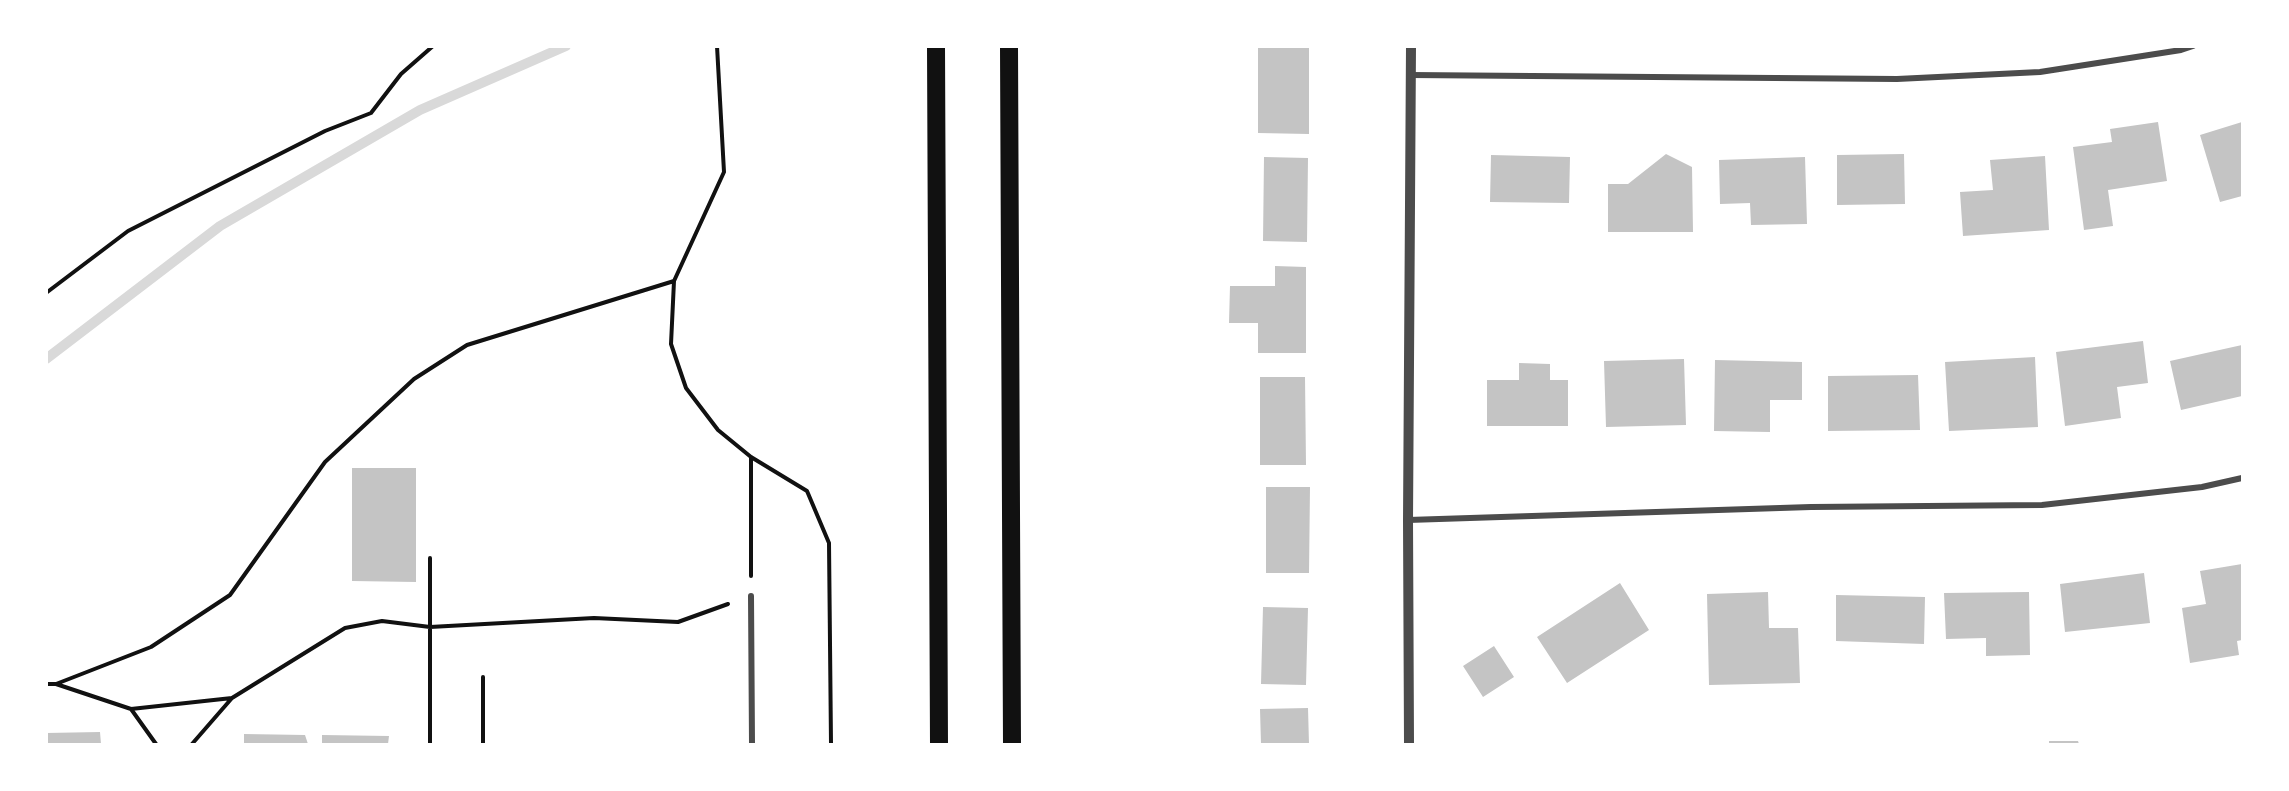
<!DOCTYPE html>
<style>
body{margin:0}
#map{position:relative;width:2289px;height:791px;overflow:hidden;background:#fff;font-family:Ubuntu,sans-serif}
canvas{display:block}
.frame{position:absolute;inset:0;border:48px solid #fff;pointer-events:none}
</style>
<div id="map">
<canvas width="2289" height="791"></canvas>
<div class="frame"></div>
</div>
<script>
const g = document.querySelector('canvas').getContext('2d');
g.lineJoin = 'round';
function toPath(rows) {
  const path = new Path2D();
  for (const r of rows) {
    path.moveTo(r[0], r[1]);
    for (let i = 2; i < r.length; i += 2) path.lineTo(r[i], r[i + 1]);
  }
  return path;
}
function trace(path, color, width, dash) {
  g.strokeStyle = color;
  g.lineWidth = width;
  g.lineCap = dash ? 'butt' : 'round';
  g.setLineDash(dash || []);
  g.stroke(path);
}
function fillPath(path, color) {
  g.fillStyle = color;
  g.fill(path, 'evenodd');
}
const stream = toPath([
 [46,359,220,226,420,110,566,46]
]);
const building = toPath([
 [1258,46,1309,46,1309,134,1258,133],
 [2158,122,2167,181,2108,190,2113,226,2084,230,2073,147,2112,142,2110,129],
 [2242,122,2242,196,2220,202,2200,135],
 [1666,154,1692,167,1693,232,1608,232,1608,184,1628,184],
 [1904,154,1905,204,1837,205,1837,155],
 [1491,155,1570,157,1569,203,1490,202],
 [2045,156,2049,230,1963,236,1960,192,1993,190,1990,160],
 [1264,157,1308,158,1307,242,1263,241],
 [1805,157,1807,224,1751,225,1750,203,1720,204,1719,160],
 [1275,266,1306,267,1306,353,1258,353,1258,323,1229,323,1230,286,1275,286],
 [2143,341,2148,383,2117,387,2121,418,2065,426,2056,352],
 [2242,345,2242,396,2181,410,2170,361],
 [2035,357,2038,427,1949,431,1945,362],
 [1684,359,1686,425,1606,427,1604,361],
 [1715,360,1802,362,1802,400,1770,400,1770,432,1714,431],
 [1519,363,1550,364,1550,380,1568,380,1568,426,1487,426,1487,380,1519,380],
 [1918,375,1920,430,1828,431,1828,376],
 [1260,377,1305,377,1306,465,1260,465],
 [352,468,416,468,416,582,352,581],
 [1266,487,1310,487,1309,573,1266,573],
 [2242,564,2242,640,2237,641,2239,655,2190,663,2182,608,2206,604,2200,571],
 [2144,573,2150,623,2065,632,2060,584],
 [1620,583,1649,630,1567,683,1537,637],
 [1768,592,1769,628,1798,628,1800,683,1709,685,1707,594],
 [2029,592,2030,655,1986,656,1986,638,1946,639,1944,593],
 [1836,595,1925,597,1924,644,1836,641],
 [1263,607,1308,608,1306,685,1261,684],
 [1494,646,1514,677,1483,697,1463,666],
 [1308,708,1309,744,1261,744,1260,709],
 [100,732,101,744,46,744,46,733],
 [244,734,305,735,308,744,244,744],
 [322,735,389,736,388,744,322,744],
 [2049,741,2078,741,2079,744,2049,744]
]);
const path = toPath([
 [717,46,724,172,674,281,671,344,686,388,718,430,751,457,807,491,829,543,831,744],
 [46,293,128,231,325,131,371,113,401,74,433,46],
 [751,576,751,458],
 [483,677,483,744],
 [46,684,56,684,151,647,230,595,325,462,414,379,467,345,674,281],
 [56,684,131,709,156,744],
 [232,698,345,628,382,621,430,627,594,618,678,622,728,604],
 [131,709,232,698,192,744],
 [430,744,430,558]
]);
const minor = toPath([
 [1410,75,1897,79,2040,72,2181,50,2193,46],
 [1408,520,1811,507,2042,505,2202,487,2242,478],
 [751,596,752,744]
]);
const tertiary = toPath([
 [1409,744,1408,520,1411,46]
]);
const motorway = toPath([
 [936,46,939,744],
 [1009,46,1012,744]
]);
trace(stream, '#d9d9d9', 10);
fillPath(building, '#c4c4c4');
trace(path, '#111', 4);
trace(minor, '#4c4c4c', 6);
trace(tertiary, '#4c4c4c', 10);
trace(motorway, '#111', 18);
</script>
